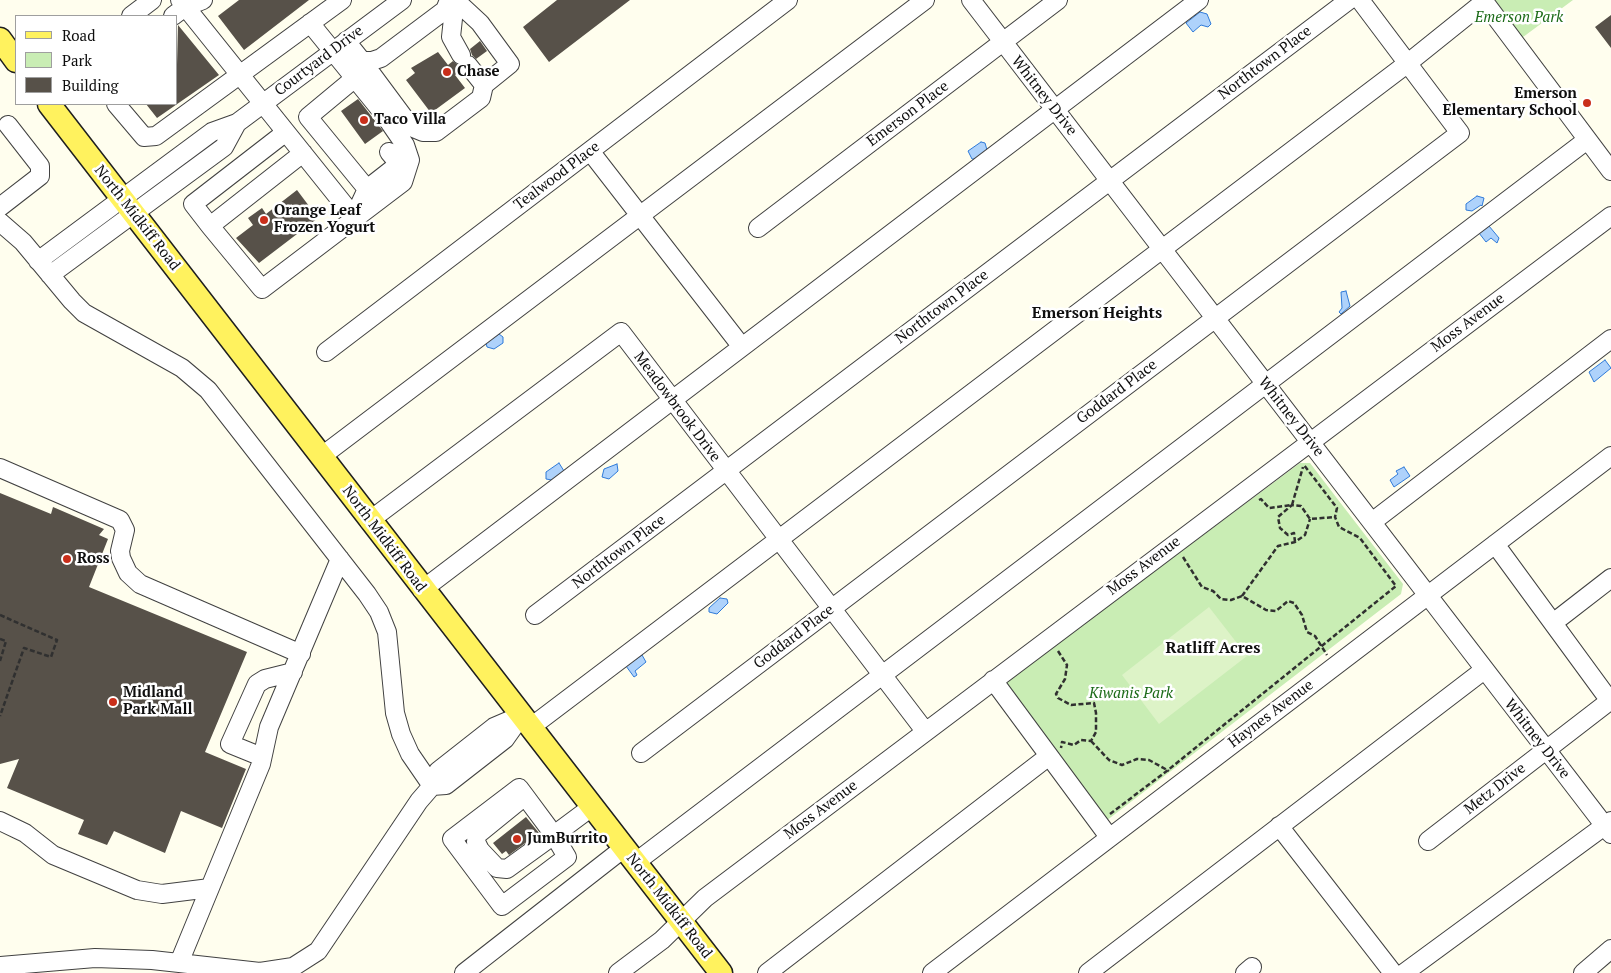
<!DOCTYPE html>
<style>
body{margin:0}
#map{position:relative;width:1611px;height:973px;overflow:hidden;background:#fffeee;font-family:"PT Serif",serif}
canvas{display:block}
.legend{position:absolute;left:15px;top:15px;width:162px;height:90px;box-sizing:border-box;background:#fff;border:1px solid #9f9f9f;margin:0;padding:6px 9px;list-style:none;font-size:15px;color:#0e0e0e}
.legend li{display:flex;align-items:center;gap:10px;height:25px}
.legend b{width:25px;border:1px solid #9f9f9f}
</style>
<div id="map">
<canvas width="1611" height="973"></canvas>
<ul class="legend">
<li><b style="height:6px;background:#fff25e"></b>Road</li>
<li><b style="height:14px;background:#c9edb4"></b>Park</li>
<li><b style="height:14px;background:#575149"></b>Building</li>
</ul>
</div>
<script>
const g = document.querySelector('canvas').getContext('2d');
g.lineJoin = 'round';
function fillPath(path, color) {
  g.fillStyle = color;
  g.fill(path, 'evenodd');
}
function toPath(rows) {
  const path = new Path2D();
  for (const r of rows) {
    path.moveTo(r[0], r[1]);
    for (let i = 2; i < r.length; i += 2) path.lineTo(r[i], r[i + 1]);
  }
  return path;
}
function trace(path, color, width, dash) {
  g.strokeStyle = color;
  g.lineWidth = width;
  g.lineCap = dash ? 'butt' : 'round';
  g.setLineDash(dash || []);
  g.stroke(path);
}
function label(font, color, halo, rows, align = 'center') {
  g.font = font + ' "PT Serif",serif';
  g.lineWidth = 5;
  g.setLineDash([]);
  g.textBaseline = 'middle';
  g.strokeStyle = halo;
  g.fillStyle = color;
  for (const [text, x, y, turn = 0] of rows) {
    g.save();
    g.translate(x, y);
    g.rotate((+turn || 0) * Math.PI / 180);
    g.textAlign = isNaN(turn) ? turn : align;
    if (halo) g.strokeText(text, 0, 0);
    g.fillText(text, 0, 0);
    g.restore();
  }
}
const green = toPath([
 [1483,0,1573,0,1515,43],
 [1300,463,1310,463,1339,501,1403,584,1401,594,1106,821,1002,685]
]);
const pitch = toPath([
 [1209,607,1247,656,1159,724,1122,675]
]);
const water = toPath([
 [1200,12,1207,14,1211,24,1208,27,1201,25,1193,32,1186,23,1200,12],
 [981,142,985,143,987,150,977,159,972,159,968,151,981,142],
 [1477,196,1484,198,1482,206,1481,205,1472,211,1466,210,1466,204,1477,196],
 [1489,226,1499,238,1497,243,1491,238,1486,242,1479,233,1489,226],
 [1346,291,1350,306,1341,314,1339,312,1342,308,1341,292,1346,291],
 [499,334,503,337,503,343,494,349,487,347,486,343,499,334],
 [1605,360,1611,368,1594,382,1589,372,1605,360],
 [559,463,564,471,552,480,546,479,546,472,559,463],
 [617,464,618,471,609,479,602,477,604,469,617,464],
 [1404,467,1410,476,1394,487,1390,480,1398,474,1396,471,1404,467],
 [720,598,727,599,728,603,717,614,709,612,709,608,720,598],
 [642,655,646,662,635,671,637,675,634,677,626,666,642,655]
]);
const building = toPath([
 [239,0,309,0,244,50,218,16],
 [557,0,630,0,549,62,523,27],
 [1611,15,1611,48,1595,27],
 [178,25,219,75,157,118,146,104,176,104],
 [480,41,487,51,476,59,472,55,470,49],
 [438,52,448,65,453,61,458,65,460,71,455,75,465,88,431,113,406,80,415,73,411,68],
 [358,99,383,131,365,144,341,111],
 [297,190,318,218,259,263,236,238,253,225,248,218,262,208,266,214],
 [0,493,51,514,53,507,104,529,99,535,108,539,89,587,247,652,205,752,246,769,222,828,181,811,165,853,114,831,107,845,78,834,84,820,7,788,19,759,0,764],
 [526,817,539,833,509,855,506,851,502,854,493,843]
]);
const path = toPath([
 [1259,500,1261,499,1269,508,1292,505,1303,467],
 [1295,542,1294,533,1288,535,1280,528,1278,517,1292,505,1301,506,1310,519,1335,517],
 [1183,557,1202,587,1213,591,1221,599,1231,600,1242,596,1266,610,1276,611,1288,601,1294,603,1302,615,1307,632,1315,636,1327,655],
 [1242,596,1278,546,1295,542,1305,535,1310,519],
 [0,615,57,640,51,657,24,648,0,716],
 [0,639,6,641,0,661],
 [1058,651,1067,665,1065,679,1056,694,1058,698,1071,705,1094,703,1096,713,1096,732,1091,741,1081,740,1074,745,1062,742,1061,748],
 [1091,741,1109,760,1122,765,1137,759,1149,760,1169,771],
 [1110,814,1168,770,1396,586,1360,538,1339,527,1335,517,1337,508,1304,465]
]);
const minor = toPath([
 [180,0,354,217,367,189,308,117,355,78],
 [455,0,451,37,461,55],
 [971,0,1611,834],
 [1483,0,1611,171],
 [131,16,152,0],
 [173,16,185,7,203,0],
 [310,23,379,108],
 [346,41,362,61,372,61,381,58,445,10,449,0],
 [362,61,411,127,423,132,436,132,481,98,484,85,510,64,480,23,455,0],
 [468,65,484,85],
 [116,104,144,137,156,136,342,0],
 [286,132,193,204,210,226,303,153],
 [590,151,742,347],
 [367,189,399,164,389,152],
 [0,207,40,176,40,166,8,125],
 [0,222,23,242,72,301,84,313,182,368,208,390,367,594,379,612,387,632,395,713,401,734,410,754,432,786,419,801,318,951,293,967,260,972,152,960,95,958,0,966],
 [210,226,262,289,403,182,410,160,405,145,383,113],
 [758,228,1058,0],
 [38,261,212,132,237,123,402,0],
 [50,275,224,147,237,123],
 [326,352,788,0],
 [322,456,925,0],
 [0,468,120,520,125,530,120,551,121,558,128,573,140,584,301,654],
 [369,521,621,332,925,731],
 [1372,522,1611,339],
 [1495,544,1610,701],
 [422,590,1199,0],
 [535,615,1349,0],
 [1553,623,1611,578],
 [993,680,1109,837],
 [522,715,505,739,446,785,432,786,438,771,494,727,522,715],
 [531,727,1408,63,1484,2],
 [641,753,1460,133,1360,0],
 [262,757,230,744,257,684,265,679,293,672],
 [525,796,477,835,476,842,480,850,497,868,507,869,554,835,567,857,502,906,452,839,519,788,525,796,554,835,593,806],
 [0,821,25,833,53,855,137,890,162,894,210,888],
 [1279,826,1393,973],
 [1428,841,1611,700],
 [636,862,1587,140],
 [179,963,261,764,269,727,340,559],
 [464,973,624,848],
 [618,973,662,940,705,898,1611,216],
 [767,973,1049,756],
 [932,973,1611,456],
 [1088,973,1484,670],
 [1245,973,1252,967],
 [1404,973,1611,821],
 [1583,973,1611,949]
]);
const major = toPath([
 [0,39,16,61],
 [49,104,721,973]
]);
const markers = [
 [447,72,5,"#c92e1a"],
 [1587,103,5,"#c92e1a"],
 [364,120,5,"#c92e1a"],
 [264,220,5,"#c92e1a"],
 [67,559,5,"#c92e1a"],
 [113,702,5,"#c92e1a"],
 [517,839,5,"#c92e1a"]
];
const parkNames = [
 ["Emerson Park",1519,18],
 ["Kiwanis Park",1131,694]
];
const streetNames = [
 ["Courtyard Drive",319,61,-37],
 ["Northtown Place",1265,63,-37],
 ["Whitney Drive",1044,96,52],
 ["Emerson Place",908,114,-37],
 ["Tealwood Place",557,176,-37],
 ["North Midkiff Road",137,218,52],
 ["Northtown Place",942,307,-37],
 ["Moss Avenue",1468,323,-37],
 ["Goddard Place",1117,392,-37],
 ["Meadowbrook Drive",677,407,53],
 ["Whitney Drive",1291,417,52],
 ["North Midkiff Road",384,539,53],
 ["Northtown Place",619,552,-37],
 ["Moss Avenue",1144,566,-37],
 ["Goddard Place",794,637,-37],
 ["Haynes Avenue",1271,714,-37],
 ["Whitney Drive",1537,739,52],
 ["Metz Drive",1495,789,-38],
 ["Moss Avenue",821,810,-37],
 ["North Midkiff Road",669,906,52]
];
const poiNames = [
 ["Chase",457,72],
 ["Emerson",1577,94,"right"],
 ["Elementary School",1577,111,"right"],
 ["Taco Villa",374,120],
 ["Orange Leaf",274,211],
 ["Frozen Yogurt",274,228],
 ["Ross",77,559],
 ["Midland",123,693],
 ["Park Mall",123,710],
 ["JumBurrito",527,839]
];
const neighbourhoodNames = [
 ["Emerson Heights",1097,313],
 ["Ratliff Acres",1213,648]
];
fillPath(green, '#c9edb4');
fillPath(pitch, '#ddf3c7');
fillPath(water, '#aed2fb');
trace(water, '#2f7ad8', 1);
fillPath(building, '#575149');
trace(minor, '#414141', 20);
trace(major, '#1f1f1f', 25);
trace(path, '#303030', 2.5, [5, 2.5]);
trace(minor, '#fff', 18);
trace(major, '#fff25e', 22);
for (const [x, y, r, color] of markers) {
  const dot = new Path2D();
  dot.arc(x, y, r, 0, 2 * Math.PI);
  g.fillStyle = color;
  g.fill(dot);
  trace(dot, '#fff', 2);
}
label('italic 15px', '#1c6b18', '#fff', parkNames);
label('15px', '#0e0e0e', '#fff', streetNames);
label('bold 15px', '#0e0e0e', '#fff', poiNames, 'left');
label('bold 16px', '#0e0e0e', '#fff', neighbourhoodNames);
</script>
